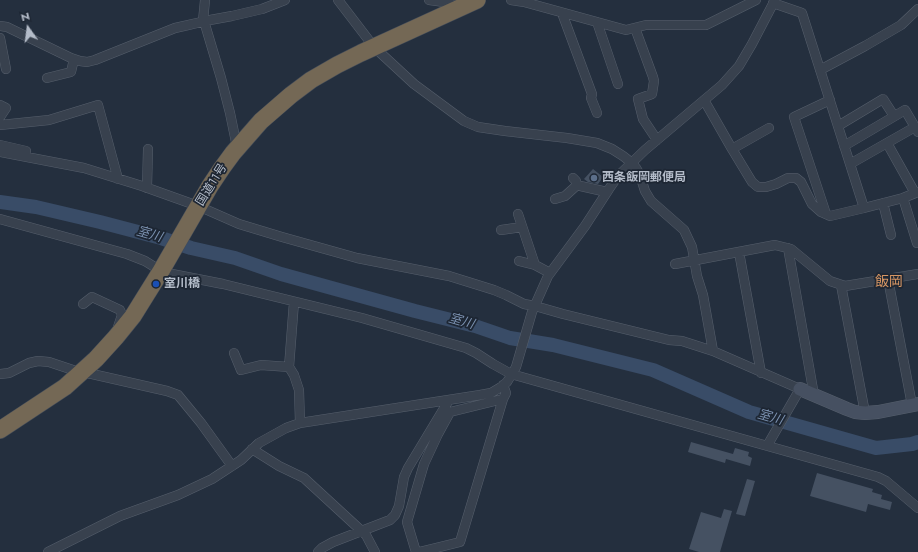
<!DOCTYPE html>
<meta charset="utf-8">
<style>
body{margin:0}
#map{position:relative;width:918px;height:552px;overflow:hidden;background:#242f3e;font-family:Jost,sans-serif}
canvas{display:block}
.north{position:absolute;left:8px;top:8px;width:40px;height:40px;-webkit-text-stroke:3px #1d2633;paint-order:stroke;rotate:346deg;font-size:11px;font-weight:700;line-height:16px;text-align:center;color:#b4bcc9}
.north::after{content:'';display:block;margin:auto;width:14px;height:18px;background:#b4bcc9;clip-path:polygon(50% 0,100% 100%,50% 72%,0 100%)}
</style>
<div id="map">
<canvas width="918" height="552"></canvas>
<div class="north">N</div>
</div>
<script>
const g = document.querySelector('canvas').getContext('2d');
g.lineJoin = 'round';
function toPath(rows) {
  const path = new Path2D();
  for (const r of rows) {
    path.moveTo(r[0], r[1]);
    for (let i = 2; i < r.length; i += 2) path.lineTo(r[i], r[i + 1]);
  }
  return path;
}
function trace(path, color, width, dash) {
  g.strokeStyle = color;
  g.lineWidth = width;
  g.lineCap = dash ? 'butt' : 'round';
  g.setLineDash(dash || []);
  g.stroke(path);
}
function fillPath(path, color) {
  g.fillStyle = color;
  g.fill(path, 'evenodd');
}
function label(font, color, halo, rows, align = 'center') {
  g.font = font + ' Jost,"Noto Sans JP",sans-serif';
  g.lineWidth = 3.5;
  g.setLineDash([]);
  g.textBaseline = 'middle';
  g.strokeStyle = halo;
  g.fillStyle = color;
  for (const [text, x, y, turn = 0] of rows) {
    g.save();
    g.translate(x, y);
    g.rotate((+turn || 0) * Math.PI / 180);
    g.textAlign = isNaN(turn) ? turn : align;
    if (halo) g.strokeText(text, 0, 0);
    g.fillText(text, 0, 0);
    g.restore();
  }
}
const river = toPath([
 [0,202,36,207,100,222,161,238,191,248,235,258,281,274,415,311,475,326,510,338,553,345,653,370,749,412,876,448,912,444,918,442]
]);
const building = toPath([
 [593,169,603,177,598,184,588,182,584,179],
 [691,442,733,454,735,448,749,452,748,456,752,458,750,466,726,459,725,463,688,452],
 [817,473,873,489,872,492,882,495,881,499,892,502,890,510,868,504,866,512,810,496],
 [747,479,755,481,745,516,736,514],
 [724,509,732,511,720,552,699,552,689,549,701,512,721,518]
]);
const street = toPath([
 [338,0,374,47,414,84,464,121,478,127,505,131,567,138,597,143,612,149,623,156,632,163,636,168,640,175,645,191,651,201,684,230,692,247,697,276,703,295,713,351],
 [429,0,444,2,460,7],
 [511,0,524,2,626,30,646,25,706,25,756,0],
 [773,3,802,13,864,208,903,198,918,192],
 [562,13,592,94,591,98,597,113],
 [203,21,205,0],
 [204,21,221,78,230,113,237,147],
 [597,22,618,84],
 [0,26,7,27,71,58,80,61,87,62,95,60,175,28,184,26,210,20,232,16,262,9,285,0],
 [635,28,653,77,654,81,652,94,638,99,643,119,657,140],
 [0,38,6,69],
 [820,70,865,46,901,25,918,9],
 [47,78,71,72,74,59],
 [704,100,732,149,752,182,758,187,766,187,776,184,788,178,796,178,801,182,812,204,821,212,830,216,864,208],
 [0,105,6,108,0,117],
 [0,125,49,120,98,105,118,179],
 [838,126,883,99,894,116],
 [887,143,915,193],
 [0,145,26,151],
 [844,146,905,110,918,132],
 [732,149,769,128],
 [0,152,84,168,142,186,198,206,239,224,282,237,357,258,449,276,494,290,506,295,524,304,535,306,563,314,669,340,682,341,713,351,800,389,767,446],
 [850,164,915,127],
 [576,185,607,192],
 [147,188,148,149],
 [903,198,917,243,918,243],
 [555,199,565,196,575,187,576,185,576,181,573,178],
 [883,203,891,235],
 [518,214,535,265,550,273],
 [826,214,794,117,830,100],
 [0,219,127,254,145,261,161,271,172,274,223,284,362,318,466,348,476,353,493,364,511,374,878,477,886,481,918,508],
 [501,230,522,227],
 [788,248,814,395],
 [739,252,761,373],
 [519,261,535,265],
 [675,264,775,245,791,249,830,281,845,286,918,274],
 [888,279,912,405],
 [841,285,865,413],
 [83,304,92,297,120,310,122,315,118,327],
 [234,353,241,370,261,365,289,367,294,375,299,390,300,423],
 [289,367,294,302],
 [0,374,9,373,29,363,38,361,49,362,82,373,92,374,167,391,178,395,201,423,232,466],
 [252,449,279,466,304,478,366,535,375,552],
 [48,552,120,516,178,495,212,479,241,460,259,443,286,428,300,423,480,395,491,393,501,387,507,382,516,367,532,312,548,276,585,226,609,189,618,176,645,150,722,85,739,66,752,44,775,0],
 [318,552,322,548,333,542,390,520,395,515,399,506,404,477,408,468,449,400],
 [416,552,407,522,424,464,438,434,450,412,503,399],
 [419,552,460,542,503,399,506,393,503,385]
]);
const secondary = toPath([
 [800,389,847,409,855,412,865,413,878,412,918,404]
]);
const highway = toPath([
 [0,430,65,387,96,359,116,337,133,316,161,271,210,186,222,168,233,153,261,121,291,95,311,80,337,65,361,53,477,0]
]);
const markers = [
 [594,178,4,"#5c6f8a"],
 [156,284,4,"#1a4fb4"]
];
const poiNames = [
 ["西条飯岡郵便局",602,178],
 ["室川橋",164,284]
];
const streetNames = [
 ["国道11号",212,185,-58]
];
const waterNames = [
 ["室川",149,235,16],
 ["室川",461,322,16],
 ["室川",770,418,16]
];
const quarterNames = [
 ["飯岡",889,283]
];
trace(river, '#394c67', 14);
fillPath(building, '#455162');
trace(street, '#565f6c', 10);
trace(secondary, '#565f6c', 14);
trace(highway, '#434c59', 18);
trace(street, '#38414e', 9);
trace(secondary, '#465061', 13);
trace(highway, '#746855', 17);
for (const [x, y, r, color] of markers) {
  const dot = new Path2D();
  dot.arc(x, y, r, 0, 2 * Math.PI);
  g.fillStyle = color;
  g.fill(dot);
  trace(dot, '#1d2633', 1.5);
}
label('bold 12px', '#b4bcc9', '#1d2633', poiNames, 'left');
label('12px', '#b4bcc9', '#1d2633', streetNames);
label('italic 13px', '#7c92b1', '#1d2633', waterNames);
label('14px', '#d59563', '#1d2633', quarterNames);
</script>
